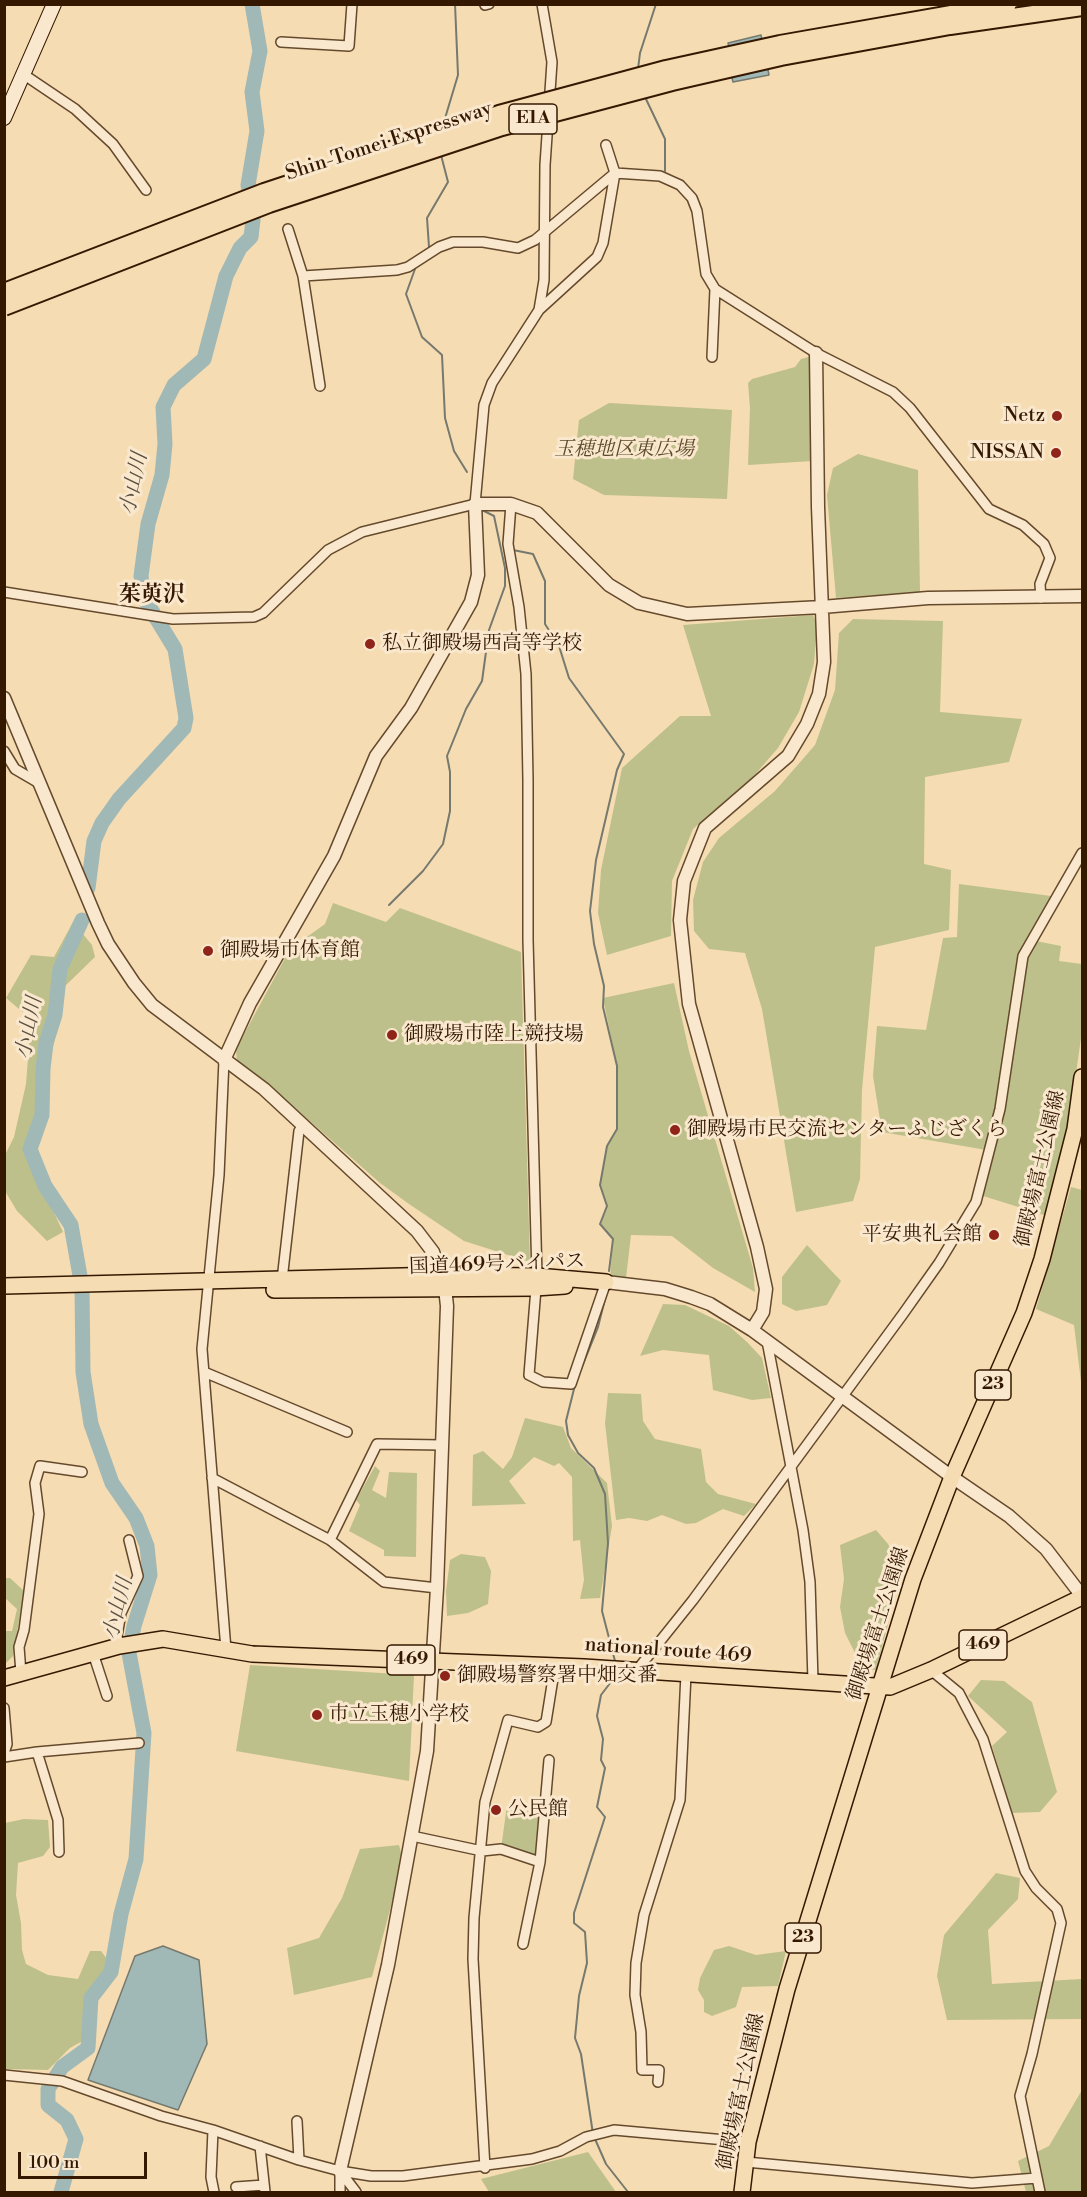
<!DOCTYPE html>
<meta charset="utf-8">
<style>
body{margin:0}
#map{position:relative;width:1087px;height:2197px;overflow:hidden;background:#f6dcb2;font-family:"Libre Bodoni",serif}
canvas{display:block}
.frame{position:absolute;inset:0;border:6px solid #351800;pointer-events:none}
.scale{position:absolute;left:18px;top:2152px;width:129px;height:27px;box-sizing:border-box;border:3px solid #351800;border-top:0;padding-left:8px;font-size:18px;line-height:21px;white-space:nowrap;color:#351800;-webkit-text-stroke:4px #f9e8cd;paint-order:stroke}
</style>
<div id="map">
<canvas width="1087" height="2197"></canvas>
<div class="frame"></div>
<div class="scale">100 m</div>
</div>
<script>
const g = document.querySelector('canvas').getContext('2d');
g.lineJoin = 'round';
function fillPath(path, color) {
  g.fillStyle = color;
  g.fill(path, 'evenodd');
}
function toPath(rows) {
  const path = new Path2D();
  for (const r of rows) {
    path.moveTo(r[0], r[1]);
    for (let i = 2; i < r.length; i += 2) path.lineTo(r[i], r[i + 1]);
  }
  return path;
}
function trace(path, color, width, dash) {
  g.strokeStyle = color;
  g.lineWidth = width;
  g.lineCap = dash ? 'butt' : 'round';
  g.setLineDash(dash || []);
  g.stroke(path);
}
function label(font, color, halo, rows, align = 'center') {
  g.font = font + ' "Libre Bodoni","Noto Serif JP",serif';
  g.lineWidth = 6;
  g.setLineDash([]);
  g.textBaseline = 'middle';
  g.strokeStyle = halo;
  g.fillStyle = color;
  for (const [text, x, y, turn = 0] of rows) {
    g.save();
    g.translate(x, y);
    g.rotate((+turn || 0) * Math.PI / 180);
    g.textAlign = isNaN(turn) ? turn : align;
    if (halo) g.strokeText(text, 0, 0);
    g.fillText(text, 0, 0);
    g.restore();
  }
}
const green = toPath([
 [812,356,813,461,748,465,750,408,748,383,752,379,795,367,801,359],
 [609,403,732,410,727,499,604,495,573,479,579,420],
 [858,454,918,470,920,592,836,598,827,495,833,468],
 [813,615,817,626,814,664,799,712,778,748,752,778,693,829,672,881,671,936,607,955,598,913,601,870,622,768,680,716,711,716,683,625],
 [853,619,943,621,940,712,1022,719,1009,762,925,777,924,864,951,870,949,930,875,947,862,1090,860,1179,853,1201,796,1212,762,1009,745,953,709,949,694,931,693,900,703,862,719,838,775,791,815,745,835,690,839,633],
 [959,884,1051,896,1026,939,1061,946,1059,961,1082,964,1082,1031,1067,1137,1047,1216,980,1195,992,1151,882,1132,873,1076,877,1026,926,1030,943,938,957,937],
 [333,903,386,922,400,908,521,952,530,1262,464,1241,409,1204,380,1183,270,1086,237,1062,236,1049,290,949,325,924],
 [73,922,92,945,95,957,63,988,57,1030,28,1156,63,1232,47,1241,17,1211,5,1191,5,1155,14,1137,26,1084,31,1019,6,998,31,955,54,957],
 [674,983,689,1051,753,1268,755,1292,713,1268,672,1236,631,1235,626,1278,610,1278,613,1239,600,1224,607,1206,600,1185,607,1146,617,1129,618,1108,617,1066,603,998],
 [1071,1187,1082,1190,1082,1390,1074,1325,1036,1309],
 [807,1245,841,1281,827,1305,796,1311,782,1304,782,1277],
 [663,1304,685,1305,729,1326,747,1342,762,1358,771,1398,752,1400,713,1390,709,1355,663,1350,640,1356],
 [608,1393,641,1394,643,1421,655,1439,701,1449,706,1482,718,1494,756,1504,744,1516,723,1509,696,1523,686,1524,662,1515,647,1521,629,1518,616,1520,605,1423],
 [525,1418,563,1427,571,1448,607,1483,612,1526,600,1598,580,1599,584,1580,580,1540,573,1541,572,1477,559,1463,554,1466,534,1457,509,1481,526,1504,472,1506,473,1455,483,1451,503,1469,512,1457],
 [375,1466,380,1471,372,1490,386,1498,389,1472,417,1473,416,1557,384,1556,384,1550,349,1531,360,1505,356,1500],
 [876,1530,888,1544,902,1571,876,1670,863,1669,845,1633,840,1607,844,1579,840,1545],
 [461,1554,485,1557,491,1571,488,1604,468,1613,447,1616,446,1591,450,1560],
 [5,1578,10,1578,24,1591,13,1656,5,1664,4,1631,12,1631,17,1609,5,1598],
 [250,1665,414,1675,409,1781,236,1751],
 [981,1680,1004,1681,1032,1702,1057,1792,1040,1812,1012,1813,992,1746,1007,1732,968,1696],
 [507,1805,544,1815,540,1862,501,1849],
 [24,1819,48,1820,50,1847,43,1856,18,1863,16,1895,21,1923,22,1950,26,1964,48,1975,78,1979,90,1951,101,1951,110,1963,87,2002,88,2038,70,2048,48,2070,5,2069,5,1823],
 [399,1845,403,1861,372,1977,294,1995,287,1948,319,1938,342,1898,360,1849],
 [996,1873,1020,1878,1018,1899,988,1930,992,1984,1082,1979,1082,2019,947,2020,937,1976,944,1935],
 [729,1946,756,1955,786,1951,778,1986,742,1987,736,2007,712,2016,704,2012,704,2000,698,1990,700,1978,714,1950],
 [1082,2090,1082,2192,1026,2192,1018,2161,1049,2146],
 [588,2152,616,2192,489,2192,481,2179]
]);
const water = toPath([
 [761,35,769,75,733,82,726,52,730,51,728,43,761,35],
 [163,1946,199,1960,207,2044,178,2110,88,2080,135,1956,163,1946]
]);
const stream = toPath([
 [638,69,640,53,656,4],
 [645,97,665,139,665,171],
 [443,125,458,75,455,4],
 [429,247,427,218,448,182,441,155],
 [415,269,406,294,422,337,442,355,445,418,454,451,467,472],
 [513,550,533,554,545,581,545,624,559,646,569,678,624,754,617,770,596,860,590,911,594,944,604,986,603,1007,617,1066,617,1129,607,1146,600,1185,607,1206,600,1224,613,1239,609,1271],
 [389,905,423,871,443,844,450,811,450,772,447,756,466,709,482,681,489,630,505,586,505,568,494,516,484,511],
 [581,1369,598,1327,606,1295],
 [575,1385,566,1421,568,1435,578,1453,594,1468,605,1494,608,1543,602,1611,615,1661],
 [593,2134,581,2054,575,2038,579,1996,587,1963,585,1932,574,1923,574,1913,605,1817,597,1807,605,1768,601,1760,603,1739,597,1716,601,1695,614,1678],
 [595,2139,606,2164,628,2192]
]);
const river = toPath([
 [88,888,94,841,102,823,119,799,184,728,186,718,175,649,144,598,141,576,148,524,162,475,165,444,163,407,174,385,204,359,226,276,240,248,251,237,253,220,248,185,257,131,252,92,260,51,252,4],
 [61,2192,76,2139,67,2120,48,2105,48,2089,62,2067,88,2048,91,1998,111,1972,121,1914,136,1859,144,1733,129,1653,134,1626,150,1575,147,1546,136,1518,112,1483,91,1424,83,1372,82,1287,71,1225,45,1186,30,1149,42,1115,43,1069,46,1043,55,1015,60,969,82,920]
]);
const minor = toPath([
 [485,5,489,4],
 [281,42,349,46,352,4],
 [23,74,75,109,113,144,146,190],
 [288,229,303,276,397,270,408,267,439,247,453,242,483,242,518,248,535,240,615,173,660,176,680,185,692,198,697,211,706,274,715,289,816,353,893,392,910,408,989,509,1023,525,1044,544,1050,558,1040,584,1041,598],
 [303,276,320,386],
 [539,310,597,257,603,243,615,173,606,145],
 [712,357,715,289],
 [511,504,508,544,519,607,526,674,528,780,528,940,537,1276,529,1375,543,1382,571,1384,606,1282],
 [4,592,173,619,254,617,263,613,328,550,362,532,475,504,484,405,492,383,539,310,544,280,545,165,552,62,542,4],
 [4,751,15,769,39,783],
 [224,1060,219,1175,202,1349,226,1650],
 [282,1280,299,1131,302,1126],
 [767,1341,803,1530,810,1582,813,1681],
 [204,1372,347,1432],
 [212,1478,330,1540,384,1582,437,1588],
 [330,1540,377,1444,442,1445],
 [119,1646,117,1636,121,1613,138,1576,129,1540],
 [93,1653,107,1696],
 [637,1670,693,1600,903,1314,939,1263,976,1202,1000,1109,1023,956,1082,853],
 [931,1670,959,1693,983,1739,1025,1871,1036,1888,1057,1909,1061,1923,1032,2054,1020,2096,1040,2192],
 [21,1673,19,1647,24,1630,39,1514,35,1483,40,1466,82,1472],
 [4,1708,7,1744,4,1753],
 [37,1752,139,1743],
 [4,1757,37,1752,58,1820,59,1852],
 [412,1836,482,1851,501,1849,540,1862],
 [523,1944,540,1862,549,1760],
 [4,2075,62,2081,161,2116,213,2130,299,2160,340,2171,371,2176,403,2176,532,2159,560,2151,586,2137,614,2130,748,2142],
 [658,2082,659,2070,642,2070,641,2032,635,1995,636,1963,644,1915,680,1800,686,1674],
 [297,2121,299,2160],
 [213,2130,211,2177,214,2192],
 [260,2146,265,2192],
 [746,2162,972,2183,1037,2178],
 [485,2168,473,1959,474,1918,485,1802,508,1720,538,1727,546,1722,555,1666],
 [340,2171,356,2192],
 [236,2187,264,2185],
 [340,2192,340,2171]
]);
const tertiary = toPath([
 [4,698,98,923,108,944,134,983,152,1005,264,1089,417,1231,433,1252,445,1288,447,1306,437,1588,427,1751,388,1965,340,2171],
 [224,1060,250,1003,334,856,376,756,411,708,471,602,478,575,475,504,511,504,537,513,609,585,639,603,687,614,822,607,928,598,1082,596],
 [606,1282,665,1289,691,1297,710,1304,752,1330,952,1477,1009,1516,1046,1549,1082,1596],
 [752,1330,763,1312,766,1289,757,1247,689,1004,680,920,684,881,705,828,788,756,807,724,819,694,824,662,818,507,816,353]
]);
const secondary = toPath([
 [4,118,54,4]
]);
const primary = toPath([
 [742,2192,748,2142,787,1989,913,1579,952,1477,1024,1313,1042,1259,1075,1129,1082,1077]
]);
const trunk = toPath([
 [4,1286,442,1275,537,1276,606,1282],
 [274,1290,535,1288,565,1286],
 [4,1678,119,1646,163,1639,252,1654,584,1667,890,1687,931,1670,1082,1597]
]);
const motorwayBridge = toPath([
 [4,292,264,192,499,114,666,69,780,44,1008,4],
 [4,307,269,204,502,127,672,82,781,57,950,26,1082,7]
]);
const markers = [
 [1057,416,6,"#8f2418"],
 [1056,453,6,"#8f2418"],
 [370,644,6,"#8f2418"],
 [208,951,6,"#8f2418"],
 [392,1035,6,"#8f2418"],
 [675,1130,6,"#8f2418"],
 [994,1235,6,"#8f2418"],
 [445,1676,6,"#8f2418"],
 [317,1715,6,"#8f2418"],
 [496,1810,6,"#8f2418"]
];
const shields = [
 [533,119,48],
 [993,1385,36],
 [983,1645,48],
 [411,1660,48],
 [803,1938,36]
];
const shieldNames = [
 ["E1A",533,119],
 ["23",993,1385],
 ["469",983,1645],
 ["469",411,1660],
 ["23",803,1938]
];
const streetNames = [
 ["Shin-Tomei Expressway",389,142,-18],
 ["御殿場富士公園線",1041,1169,-77],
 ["国道469号バイパス",497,1265,-2],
 ["御殿場富士公園線",879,1624,-72],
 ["national route 469",668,1651,4],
 ["御殿場富士公園線",742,2092,-78]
];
const poiNames = [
 ["Netz",1045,416,"right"],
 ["NISSAN",1044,453,"right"],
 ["私立御殿場西高等学校",382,644],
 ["御殿場市体育館",220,951],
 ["御殿場市陸上競技場",404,1035],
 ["御殿場市民交流センターふじざくら",687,1130],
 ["平安典礼会館",982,1235,"right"],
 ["御殿場警察署中畑交番",457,1676],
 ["市立玉穂小学校",329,1715],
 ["公民館",508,1810]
];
const parkNames = [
 ["玉穂地区東広場",624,450]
];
const waterNames = [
 ["小山川",135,484,-78],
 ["小山川",30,1028,-79],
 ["小山川",119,1609,-76]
];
const quarterNames = [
 ["茱萸沢",152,596]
];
fillPath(green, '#bec08b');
fillPath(water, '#a1b9b6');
trace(water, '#76796d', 1.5);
trace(stream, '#76796d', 2);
trace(river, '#a1b9b6', 15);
trace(minor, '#65492c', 12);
trace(tertiary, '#65492c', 15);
trace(secondary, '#351800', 16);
trace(primary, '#351800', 18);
trace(trunk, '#351800', 18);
trace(minor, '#f9e8cd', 9);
trace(tertiary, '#f9e8cd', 12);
trace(secondary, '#f9e8cd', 14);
trace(primary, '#f6dcb2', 15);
trace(trunk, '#f6dcb2', 15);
trace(motorwayBridge, '#351800', 20, []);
trace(motorwayBridge, '#f6dcb2', 16);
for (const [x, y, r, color] of markers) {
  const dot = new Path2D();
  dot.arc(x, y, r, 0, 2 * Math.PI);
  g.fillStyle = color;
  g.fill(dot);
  trace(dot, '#f9e8cd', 2);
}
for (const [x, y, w] of shields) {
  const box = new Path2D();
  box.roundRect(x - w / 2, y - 15, w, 30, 4.5);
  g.fillStyle = '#f9e8cd';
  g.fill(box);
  trace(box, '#351800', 1.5);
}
label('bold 18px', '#351800', null, shieldNames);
label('20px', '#351800', '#f9e8cd', streetNames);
label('20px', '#351800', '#f9e8cd', poiNames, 'left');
label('italic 20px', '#5e4a2a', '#f9e8cd', parkNames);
label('italic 21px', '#5b5040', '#f9e8cd', waterNames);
label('bold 22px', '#351800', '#f9e8cd', quarterNames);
</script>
